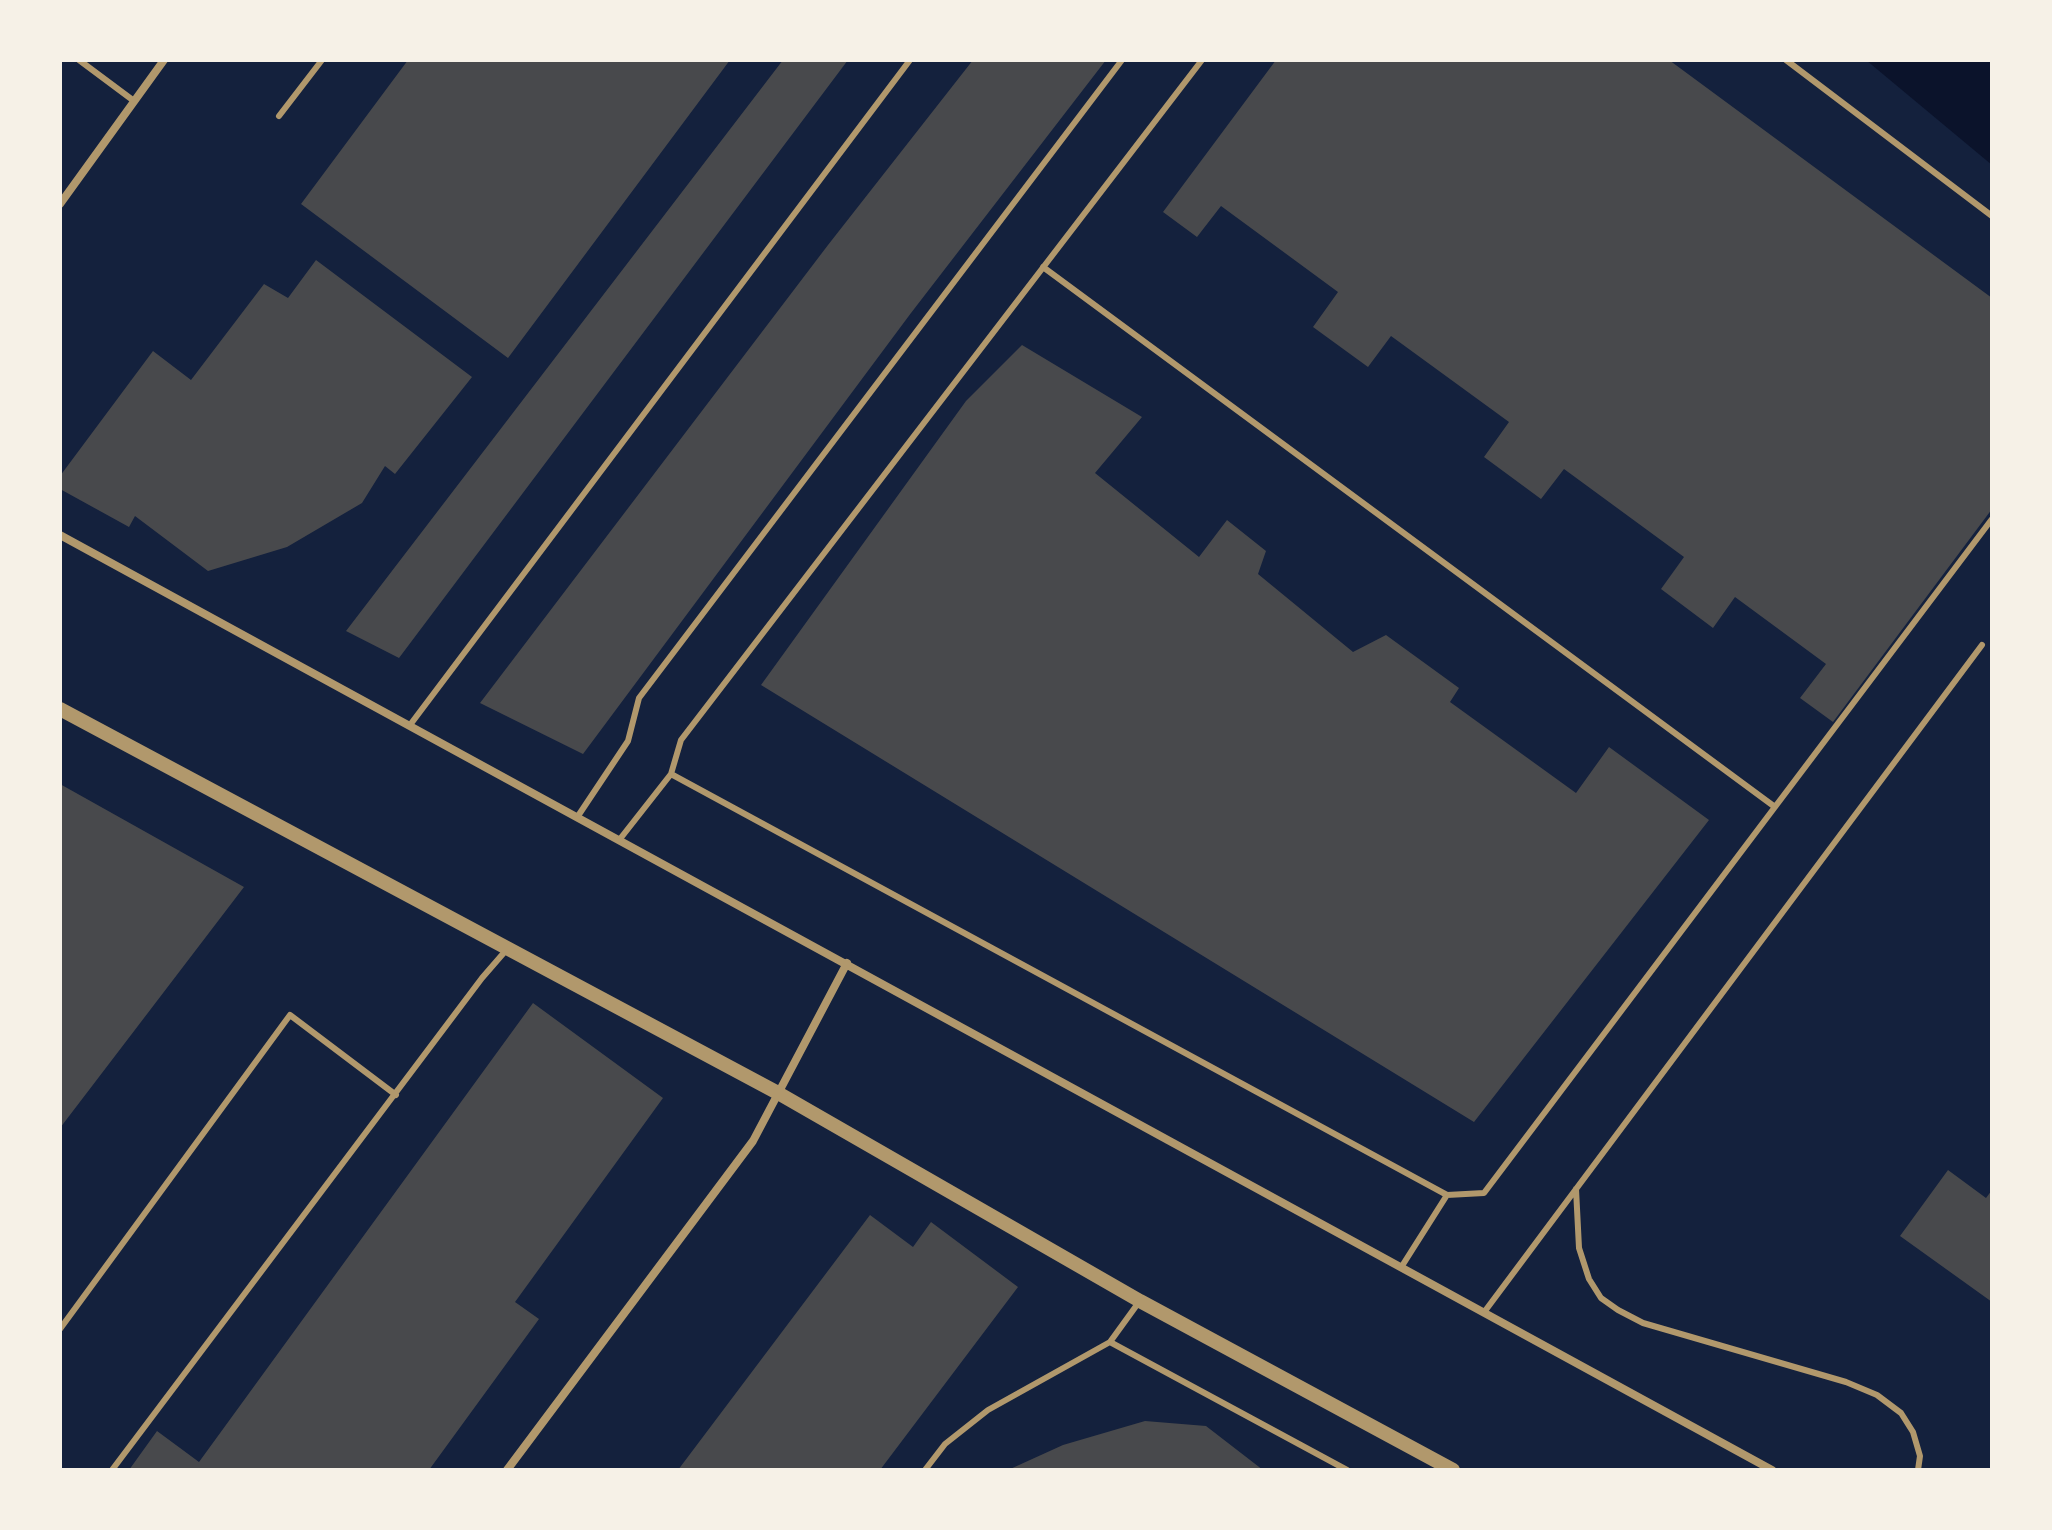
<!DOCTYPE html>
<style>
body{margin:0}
#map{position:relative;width:2052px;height:1530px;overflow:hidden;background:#14213d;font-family:"Open Sans",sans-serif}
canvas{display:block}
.frame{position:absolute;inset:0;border:62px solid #f6f1e7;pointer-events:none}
</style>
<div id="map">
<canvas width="2052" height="1530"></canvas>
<div class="frame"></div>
</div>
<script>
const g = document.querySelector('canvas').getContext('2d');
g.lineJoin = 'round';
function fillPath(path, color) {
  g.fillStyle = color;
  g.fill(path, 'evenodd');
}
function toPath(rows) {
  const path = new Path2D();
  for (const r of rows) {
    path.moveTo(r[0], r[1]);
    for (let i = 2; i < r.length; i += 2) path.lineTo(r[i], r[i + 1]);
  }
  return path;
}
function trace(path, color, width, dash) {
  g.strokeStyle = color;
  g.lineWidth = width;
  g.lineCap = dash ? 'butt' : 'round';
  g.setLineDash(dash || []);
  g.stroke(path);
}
const water = toPath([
 [1866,60,1992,60,1992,165]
]);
const building = toPath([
 [408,60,730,60,508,358,301,204],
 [783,60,848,60,399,658,346,631],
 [973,60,1106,60,911,313,583,754,480,703,828,245],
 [1276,60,1669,60,1992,298,1992,509,1833,722,1800,698,1826,664,1735,597,1713,628,1661,589,1684,557,1564,469,1541,499,1484,457,1509,422,1391,336,1368,367,1313,327,1338,292,1221,206,1197,237,1163,212],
 [316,260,472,377,395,474,385,466,362,503,287,547,208,571,135,516,129,527,60,489,60,476,153,351,191,380,264,284,288,298],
 [1022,345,1142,417,1095,473,1199,557,1227,520,1266,551,1258,574,1353,652,1386,635,1459,688,1450,702,1576,793,1609,747,1709,820,1474,1122,761,685,966,401],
 [60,784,244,887,60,1128],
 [533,1003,663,1098,515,1302,539,1319,429,1470,129,1470,157,1431,199,1462],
 [1948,1170,1986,1198,1992,1190,1992,1302,1900,1236],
 [870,1215,913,1247,931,1222,1018,1287,880,1470,678,1470],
 [1145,1421,1206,1426,1263,1470,1008,1470,1063,1445]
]);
const service = toPath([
 [79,60,134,101],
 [1786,60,1992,216],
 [279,116,322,60],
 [1043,267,1775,807],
 [410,725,910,60],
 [671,774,1447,1195],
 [578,816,628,741,639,698,1122,60],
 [620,839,671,774,681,740,1202,60],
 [1576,1189,1579,1248,1589,1279,1601,1298,1618,1310,1643,1323,1846,1382,1877,1395,1901,1413,1913,1432,1920,1456,1918,1470],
 [1402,1266,1447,1195,1484,1193,1992,519],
 [1485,1311,1982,645],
 [60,1329,290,1015,396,1095],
 [1110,1342,1347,1470],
 [112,1470,482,978,508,948],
 [925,1470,945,1444,988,1410,1110,1342,1139,1302]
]);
const minor = toPath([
 [60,204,164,60],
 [60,535,1772,1470],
 [507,1470,753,1141,847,963]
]);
const tertiary = toPath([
 [60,709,778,1093,1140,1301,1453,1470]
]);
fillPath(water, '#0b132b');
fillPath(building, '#48494c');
trace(service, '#b1986c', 6);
trace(minor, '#b1986c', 8);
trace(tertiary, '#b1986c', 14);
</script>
